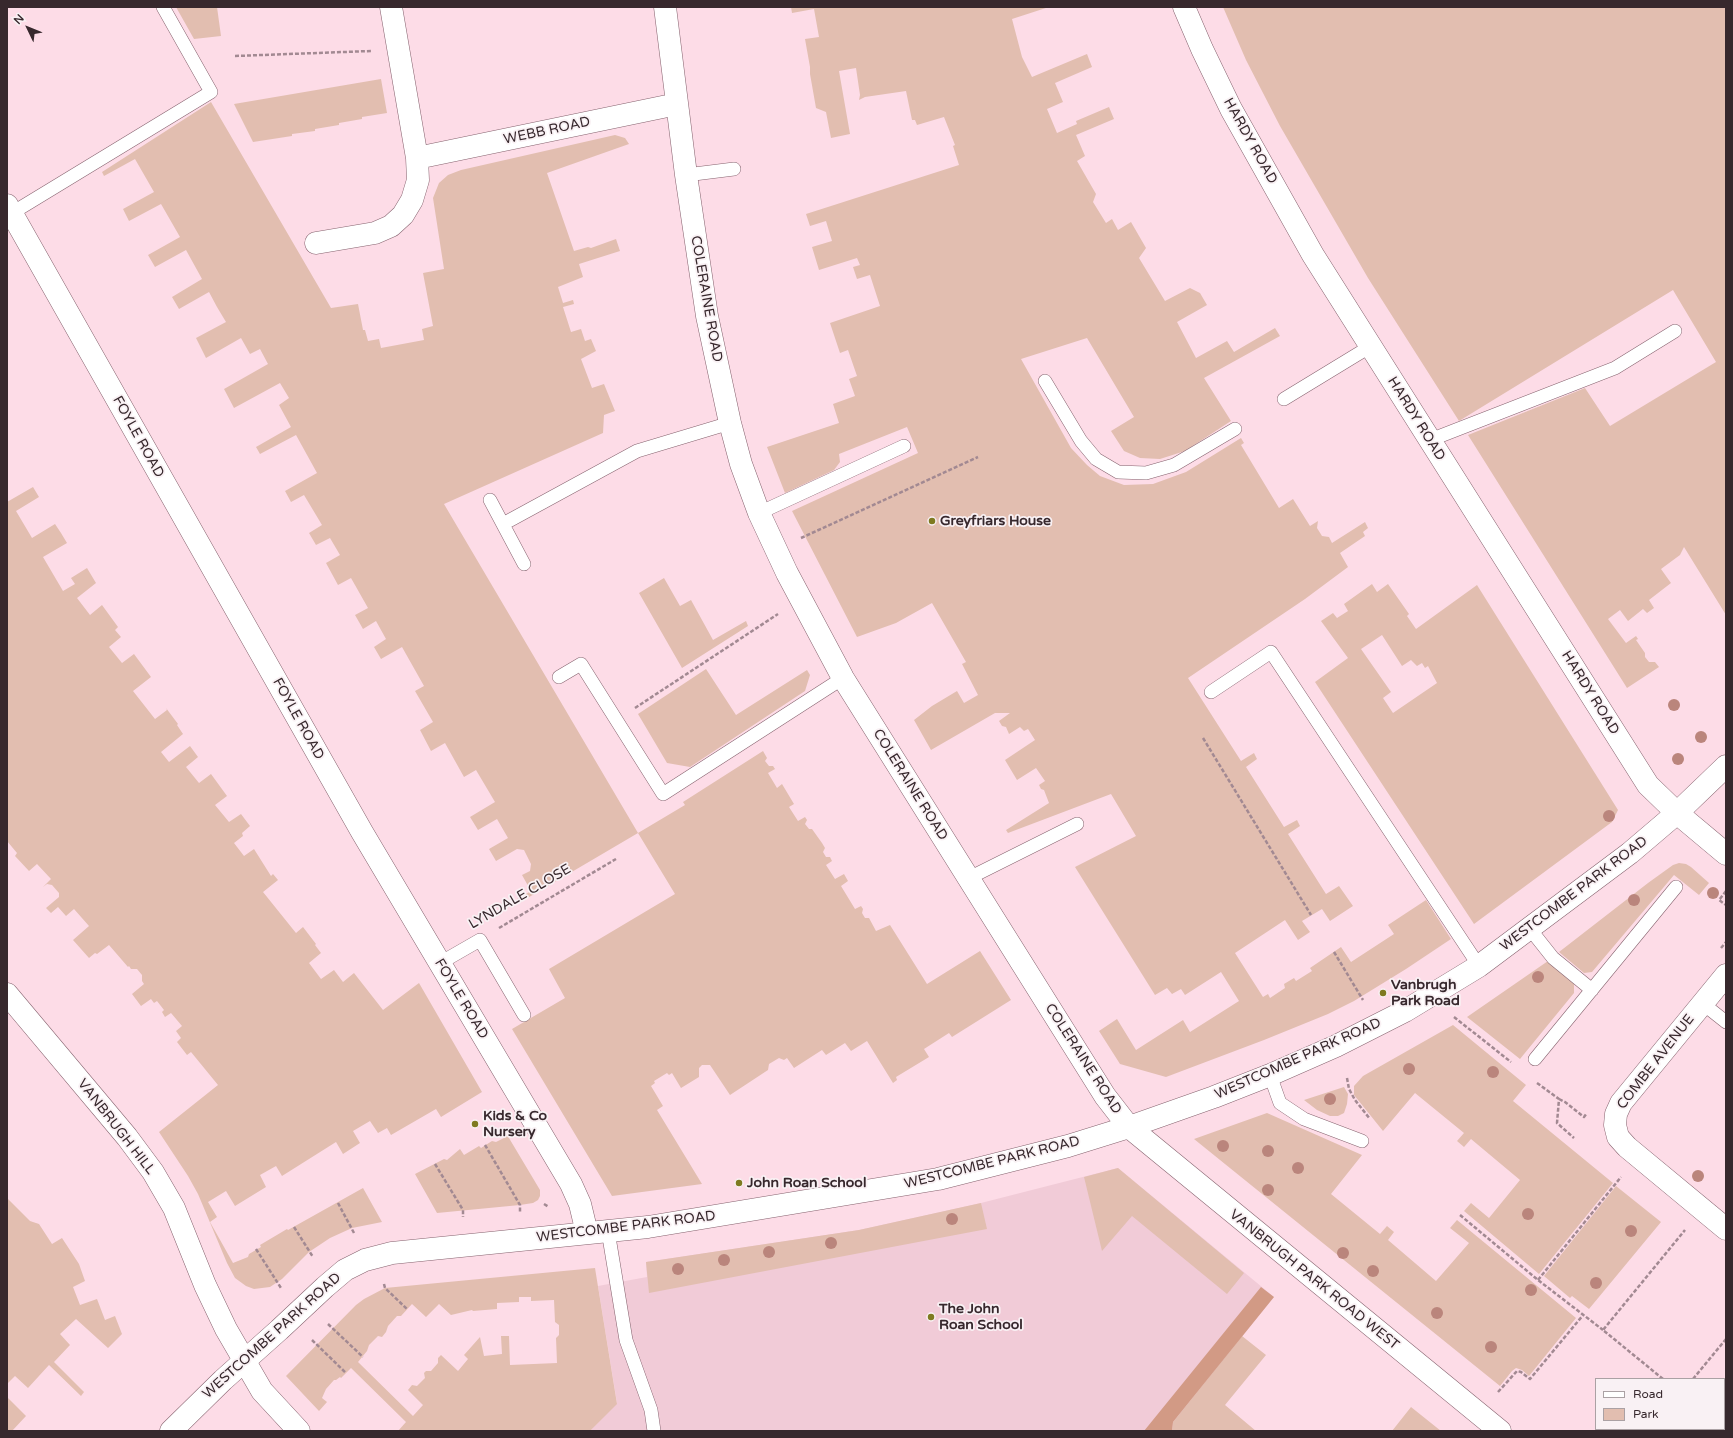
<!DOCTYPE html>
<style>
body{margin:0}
#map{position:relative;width:1733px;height:1438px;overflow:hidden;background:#fddce7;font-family:"Varela Round",sans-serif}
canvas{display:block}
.frame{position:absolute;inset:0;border:8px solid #37282d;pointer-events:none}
.legend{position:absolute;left:1595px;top:1378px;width:130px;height:52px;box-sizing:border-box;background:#f9f1f4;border:1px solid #aba1a4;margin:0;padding:5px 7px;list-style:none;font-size:12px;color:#37282d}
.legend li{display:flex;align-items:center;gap:8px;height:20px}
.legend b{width:20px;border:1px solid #aba1a4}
.north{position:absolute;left:8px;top:8px;width:40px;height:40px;-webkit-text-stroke:3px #f9f1f4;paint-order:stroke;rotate:313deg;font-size:11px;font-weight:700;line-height:16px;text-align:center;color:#37282d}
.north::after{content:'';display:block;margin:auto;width:14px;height:18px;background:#37282d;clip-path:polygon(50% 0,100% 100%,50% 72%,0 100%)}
</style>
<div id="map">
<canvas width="1733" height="1438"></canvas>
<div class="frame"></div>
<ul class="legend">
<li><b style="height:5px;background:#fff"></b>Road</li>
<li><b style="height:11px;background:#e2beb0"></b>Park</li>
</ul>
<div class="north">N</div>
</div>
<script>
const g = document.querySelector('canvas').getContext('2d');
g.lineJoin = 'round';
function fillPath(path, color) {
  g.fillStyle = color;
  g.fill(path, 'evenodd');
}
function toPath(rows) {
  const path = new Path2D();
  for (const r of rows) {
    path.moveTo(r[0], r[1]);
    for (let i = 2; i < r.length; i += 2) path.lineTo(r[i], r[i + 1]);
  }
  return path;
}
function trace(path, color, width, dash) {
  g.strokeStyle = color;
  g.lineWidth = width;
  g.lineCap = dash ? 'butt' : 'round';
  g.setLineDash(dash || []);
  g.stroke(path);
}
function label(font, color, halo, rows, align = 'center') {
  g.font = font + ' "Varela Round",sans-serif';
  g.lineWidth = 3.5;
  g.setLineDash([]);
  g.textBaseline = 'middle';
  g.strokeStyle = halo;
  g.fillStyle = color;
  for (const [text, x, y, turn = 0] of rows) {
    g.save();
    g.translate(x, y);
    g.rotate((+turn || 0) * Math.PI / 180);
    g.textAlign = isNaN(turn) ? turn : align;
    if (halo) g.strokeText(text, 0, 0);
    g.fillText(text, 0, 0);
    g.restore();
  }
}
const built = toPath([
 [1118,1168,1274,1297,1173,1422,1172,1431,592,1431,591,1430,617,1403,598,1286,647,1277,646,1262,859,1230,981,1203]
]);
const green = toPath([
 [176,7,217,7,221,36,194,39],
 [791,7,1049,7,1012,19,1022,57,1032,77,1087,54,1092,67,1055,83,1063,102,1047,109,1057,133,1077,124,1076,121,1109,107,1114,119,1076,135,1085,156,1077,161,1096,194,1093,202,1106,223,1112,219,1118,230,1131,222,1146,248,1139,258,1165,301,1190,288,1200,293,1207,305,1177,322,1196,358,1227,341,1234,352,1275,328,1280,336,1204,378,1231,421,1185,451,1160,459,1140,458,1124,451,1111,431,1134,417,1087,338,1021,359,1071,448,1087,465,1100,476,1124,485,1153,484,1186,472,1241,438,1244,443,1241,445,1279,508,1293,499,1310,526,1318,521,1317,528,1322,536,1329,537,1332,543,1365,522,1368,528,1363,532,1365,536,1340,553,1348,567,1305,599,1188,678,1241,761,1254,753,1257,759,1246,767,1284,827,1297,820,1300,826,1288,834,1326,894,1339,886,1353,906,1330,921,1322,909,1302,921,1310,932,1298,940,1285,920,1235,953,1263,997,1268,994,1270,998,1285,988,1284,984,1294,978,1296,981,1312,971,1310,968,1341,947,1351,962,1394,934,1388,925,1426,900,1451,939,1406,969,1354,1001,1328,1014,1264,1040,1166,1077,1120,1064,1099,1031,1117,1019,1136,1050,1183,1020,1190,1032,1239,1001,1221,972,1185,995,1181,989,1172,994,1167,988,1155,995,1075,867,1136,836,1111,794,1008,833,1006,830,1049,803,1044,790,1041,789,1039,785,1045,781,1036,768,1017,780,1005,760,1035,740,1028,729,1024,731,1020,727,1009,734,1006,727,1002,726,999,721,1010,713,995,713,931,750,914,720,932,706,957,691,964,703,978,695,962,664,966,662,932,603,896,623,857,637,792,511,918,453,907,427,839,454,840,462,834,470,785,493,767,447,839,423,833,404,855,396,849,379,857,376,848,350,840,353,830,323,880,306,870,275,857,279,853,267,860,265,857,258,819,270,812,247,832,241,826,221,810,226,806,214,959,165,953,146,955,145,944,117,917,125,915,120,912,120,906,91,865,97,859,100,860,95,856,68,839,71,850,134,831,138,826,112,816,108,810,74,810,67,805,39,819,37,814,9,792,13],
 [1223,7,1726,7,1726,615,1684,547,1680,555,1661,569,1671,583,1649,600,1654,608,1647,613,1643,609,1628,621,1620,610,1608,619,1626,643,1636,636,1638,639,1636,640,1645,653,1645,657,1649,662,1655,662,1659,667,1627,688,1468,435,1585,388,1610,426,1716,362,1673,290,1459,421,1368,278,1280,126,1246,60],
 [381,79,387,113,362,117,362,119,339,123,339,125,315,129,315,131,292,134,292,136,253,142,234,104],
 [211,102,331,308,358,304,363,330,365,330,368,341,379,339,381,348,424,340,422,329,433,326,423,273,444,269,433,198,439,183,448,175,461,170,615,135,625,138,629,144,547,173,574,251,588,247,591,248,616,239,620,251,579,264,583,277,558,287,563,303,573,300,574,304,563,307,571,332,581,329,585,341,591,339,596,351,581,359,592,388,604,384,615,411,604,415,603,433,444,504,638,833,685,805,683,802,763,751,767,758,765,761,769,766,773,766,775,769,768,773,777,788,782,784,794,804,789,807,798,821,805,817,807,820,805,824,809,829,812,829,822,843,825,848,823,852,826,857,830,857,832,861,826,865,835,879,844,874,848,881,841,886,855,909,861,906,863,909,862,913,865,918,869,918,876,931,890,925,927,984,980,951,1011,1000,952,1037,949,1033,924,1049,929,1057,896,1077,897,1080,893,1083,867,1041,851,1051,845,1043,826,1055,822,1050,794,1068,787,1058,784,1060,779,1058,769,1064,768,1070,730,1095,710,1065,702,1065,699,1068,699,1077,681,1088,672,1073,669,1075,667,1073,654,1081,655,1083,651,1086,663,1106,657,1110,702,1184,612,1196,512,1029,565,998,549,969,675,894,638,833,519,903,517,899,531,891,522,875,530,871,531,864,524,850,517,849,496,861,489,849,508,838,497,819,478,830,470,817,495,802,476,770,464,777,445,743,431,751,420,730,433,722,415,691,424,686,402,647,381,659,374,647,386,639,376,621,363,629,355,615,368,608,351,578,338,585,326,563,340,555,330,538,316,545,309,533,322,525,304,495,291,502,285,491,317,473,296,435,260,454,256,447,291,427,279,405,289,398,280,383,234,408,224,389,268,364,260,349,250,354,241,338,206,358,196,338,226,322,217,307,209,292,179,309,172,297,202,279,186,250,155,267,148,255,180,237,161,204,129,221,123,209,154,192,135,159,104,176,102,172],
 [33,487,39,497,16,511,32,538,55,524,61,533,67,543,43,557,63,591,75,584,71,578,87,568,96,583,77,598,90,615,102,605,118,627,115,630,121,637,109,647,122,663,134,654,151,677,133,691,155,719,167,710,166,708,178,724,177,725,183,734,161,752,169,762,190,746,198,757,186,767,199,783,211,774,227,796,215,805,229,822,241,814,250,826,242,833,243,836,234,843,244,856,254,849,271,876,273,874,278,880,263,892,296,933,303,927,316,944,315,945,321,953,309,963,321,979,334,970,343,982,354,973,383,1010,419,983,482,1092,441,1117,436,1109,391,1135,387,1128,378,1133,370,1121,353,1131,360,1143,343,1154,336,1142,282,1176,276,1166,260,1175,266,1187,235,1206,226,1191,208,1202,217,1217,210,1222,233,1263,248,1257,249,1254,261,1247,260,1245,287,1229,288,1230,363,1188,382,1222,352,1228,330,1238,309,1252,282,1279,270,1287,254,1289,246,1286,235,1278,227,1263,198,1194,188,1176,159,1132,218,1085,191,1052,187,1055,177,1042,181,1038,176,1031,182,1026,171,1013,165,1017,162,1012,164,1010,157,1001,154,1003,151,999,141,1006,132,994,144,984,142,981,142,975,137,969,131,969,129,966,128,967,109,945,97,954,95,953,89,958,73,940,89,926,74,909,66,916,58,907,51,913,46,908,59,897,59,893,52,885,47,884,43,887,51,879,37,864,29,871,15,856,17,853,7,841,7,502],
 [664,578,680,606,691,600,713,640,746,621,748,626,682,668,639,593],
 [1372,584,1377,592,1388,584,1409,614,1407,616,1416,629,1477,585,1618,810,1612,822,1474,924,1315,682,1348,658,1321,621,1333,613,1337,618,1348,611,1344,604],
 [1382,635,1402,666,1411,660,1417,666,1422,663,1425,668,1428,666,1437,683,1393,713,1383,698,1391,692,1361,649],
 [706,669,736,715,807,670,810,675,805,691,690,767,667,763,638,714],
 [1679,863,1686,864,1691,867,1709,883,1699,895,1674,875,1592,972,1584,973,1559,952,1648,883,1673,865],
 [1548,961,1574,984,1574,993,1520,1059,1467,1017],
 [1453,1025,1526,1085,1513,1101,1613,1183,1539,1274,1464,1211,1471,1203,1489,1218,1520,1180,1471,1139,1464,1147,1457,1141,1464,1133,1415,1093,1383,1131,1354,1095,1354,1086,1363,1076],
 [1344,1087,1348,1094,1347,1104,1344,1113,1338,1116,1330,1116,1317,1110,1304,1100],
 [1267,1113,1362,1155,1331,1194,1380,1234,1387,1226,1394,1232,1388,1240,1436,1281,1469,1243,1450,1228,1457,1220,1576,1318,1529,1376,1522,1370,1516,1368,1512,1371,1500,1386,1194,1139],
 [506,1133,540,1190,540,1196,538,1200,533,1203,520,1205,437,1213,415,1174,444,1159,447,1160,460,1149,464,1155,479,1146,481,1148,492,1141,496,1142,504,1138],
 [1118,1168,1244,1273,1227,1294,1132,1216,1102,1251,1084,1177],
 [1616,1186,1661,1222,1589,1309,1572,1296,1570,1298,1544,1276],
 [7,1198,30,1221,39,1224,52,1244,62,1238,79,1264,85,1281,73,1287,80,1305,97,1299,105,1320,115,1316,122,1334,108,1348,76,1319,60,1334,70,1345,54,1362,84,1392,81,1396,49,1365,28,1388,15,1376,7,1384],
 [981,1203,987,1229,649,1293,646,1262,859,1230],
 [595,1268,617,1404,591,1430,592,1431,398,1431,406,1422,351,1368,341,1378,340,1377,336,1380,334,1380,326,1389,322,1398,327,1402,319,1411,286,1376,356,1305,364,1299,385,1288],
 [519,1297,531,1297,531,1301,554,1300,555,1322,559,1325,559,1335,556,1338,557,1363,510,1365,509,1336,501,1336,502,1354,484,1356,480,1337,464,1355,468,1359,458,1371,441,1355,438,1358,438,1363,431,1371,426,1371,424,1373,425,1378,417,1386,412,1385,408,1390,423,1405,413,1416,358,1362,367,1351,369,1345,378,1336,382,1337,386,1332,388,1326,397,1316,401,1316,412,1304,426,1317,439,1304,451,1315,472,1310,473,1311,497,1309,497,1303,519,1302],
 [1242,1336,1266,1355,1225,1405,1256,1431,1172,1431,1173,1422],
 [7,1397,26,1416,12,1431,7,1431],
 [1411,1407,1441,1431,1392,1431]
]);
const forest = toPath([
 [1261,1287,1274,1297,1173,1422,1172,1431,1144,1431]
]);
const path = toPath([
 [235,56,371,51],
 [801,538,978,457],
 [635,708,778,614],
 [1203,738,1311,915],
 [1726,891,1719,900,1726,905],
 [499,928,616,859],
 [1721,948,1726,942],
 [1334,952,1363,1000],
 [1454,1017,1511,1062],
 [1347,1078,1349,1089,1355,1100,1370,1119],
 [1537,1083,1559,1099,1557,1123,1574,1138],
 [1559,1099,1565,1102,1584,1117,1587,1113],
 [485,1145,520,1205,520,1212],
 [435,1164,463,1210,463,1217],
 [338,1203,354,1233],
 [544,1204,549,1207],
 [1460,1215,1538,1280,1603,1330],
 [294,1227,313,1257],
 [256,1249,281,1288],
 [1538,1280,1621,1177],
 [384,1284,385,1288,407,1309],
 [328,1324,363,1357],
 [312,1340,346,1373],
 [1663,1379,1603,1330,1685,1230],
 [1693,1379,1726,1339],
 [1498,1392,1517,1371,1521,1372,1530,1379,1584,1314],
 [1717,1429,1719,1431],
 [1688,1431,1690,1429]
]);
const service = toPath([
 [686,175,734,169],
 [12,213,211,92,163,7],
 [1045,381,1081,441,1096,459,1118,472,1146,473,1174,465,1235,429],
 [1284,399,1371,346],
 [1430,440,1615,368,1675,331],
 [490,500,524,564],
 [759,513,904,446],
 [503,524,637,451,730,423],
 [559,677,581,664,663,794,843,678],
 [1211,692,1271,652,1479,966],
 [969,878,1077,824],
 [1530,929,1553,958,1592,990],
 [440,963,480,940,524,1015],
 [1702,1003,1726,1022],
 [1535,1059,1676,887],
 [1270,1075,1280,1103,1304,1119,1362,1141],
 [608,1231,626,1340,651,1410,654,1431]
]);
const minor = toPath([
 [665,7,686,175,707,316,730,423,741,464,759,513,787,573,843,678,1105,1096,1129,1127,1500,1431],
 [1184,7,1202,49,1231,109,1313,255,1648,785,1677,813,1726,854],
 [417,158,677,104],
 [7,205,362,832,571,1184,580,1204,587,1233],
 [316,243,375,233,391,226,403,215,412,200,418,180,417,158,391,7],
 [1726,975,1621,1103,1616,1114,1615,1125,1618,1137,1627,1147,1726,1229],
 [171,1431,223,1380,279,1330,325,1287,345,1270,365,1260,392,1253,648,1227,938,1179,1068,1146,1129,1127,1214,1097,1270,1075,1336,1046,1405,1011,1479,966,1630,853,1677,813,1726,766]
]);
const tertiary = toPath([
 [7,994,127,1137,153,1172,174,1208,205,1285,226,1329,262,1391,299,1431]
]);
const trees = [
 [1674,705],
 [1701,737],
 [1678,759],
 [1609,816],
 [1713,893],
 [1634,900],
 [1538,977],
 [1409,1069],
 [1493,1072],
 [1330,1099],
 [1223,1146],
 [1268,1151],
 [1298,1168],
 [1698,1176],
 [1268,1190],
 [1528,1214],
 [952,1219],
 [1631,1231],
 [831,1243],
 [769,1252],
 [1343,1253],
 [724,1260],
 [678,1269],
 [1373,1271],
 [1596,1283],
 [1531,1290],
 [1437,1313],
 [1491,1347]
];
const markers = [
 [932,521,4,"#7e7a20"],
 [1383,993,4,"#7e7a20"],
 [475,1124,4,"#7e7a20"],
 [739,1183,4,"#7e7a20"],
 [931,1317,4,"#7e7a20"]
];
const streetNames = [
 ["WEBB ROAD",547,131,-12],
 ["HARDY ROAD",1250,141,61],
 ["COLERAINE ROAD",706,299,80],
 ["HARDY ROAD",1416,419,58],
 ["FOYLE ROAD",138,437,61],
 ["HARDY ROAD",1590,693,58],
 ["FOYLE ROAD",298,719,61],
 ["COLERAINE ROAD",910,785,58],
 ["WESTCOMBE PARK ROAD",1574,894,-37],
 ["LYNDALE CLOSE",520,897,-30],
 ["FOYLE ROAD",461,999,59],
 ["COLERAINE ROAD",1083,1059,57],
 ["WESTCOMBE PARK ROAD",1298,1059,-24],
 ["COMBE AVENUE",1656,1062,-52],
 ["VANBRUGH HILL",116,1127,52],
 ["WESTCOMBE PARK ROAD",992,1163,-14],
 ["WESTCOMBE PARK ROAD",626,1227,-7],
 ["VANBRUGH PARK ROAD WEST",1314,1280,39],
 ["WESTCOMBE PARK ROAD",272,1336,-42]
];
const poiNames = [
 ["Greyfriars House",940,521],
 ["Vanbrugh",1391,985],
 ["Park Road",1391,1001],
 ["Kids & Co",483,1116],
 ["Nursery",483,1132],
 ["John Roan School",747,1183],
 ["The John",939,1309],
 ["Roan School",939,1325]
];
fillPath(built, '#f1cbd7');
fillPath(green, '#e2beb0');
fillPath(forest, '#d29a85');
trace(service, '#86636f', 14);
trace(minor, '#86636f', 23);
trace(tertiary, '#86636f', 23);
trace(path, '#a28992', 2.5, [4, 2]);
trace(service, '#fff', 13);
trace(minor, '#fff', 22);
trace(tertiary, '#fff', 22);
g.fillStyle = '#ba857c';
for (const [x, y] of trees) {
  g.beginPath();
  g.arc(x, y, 6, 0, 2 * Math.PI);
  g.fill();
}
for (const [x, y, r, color] of markers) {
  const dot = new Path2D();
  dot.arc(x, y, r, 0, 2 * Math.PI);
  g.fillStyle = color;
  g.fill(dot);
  trace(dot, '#f9f1f4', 1.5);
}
label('14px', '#37282d', '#f9f1f4', streetNames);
label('bold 14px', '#37282d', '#f9f1f4', poiNames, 'left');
</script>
